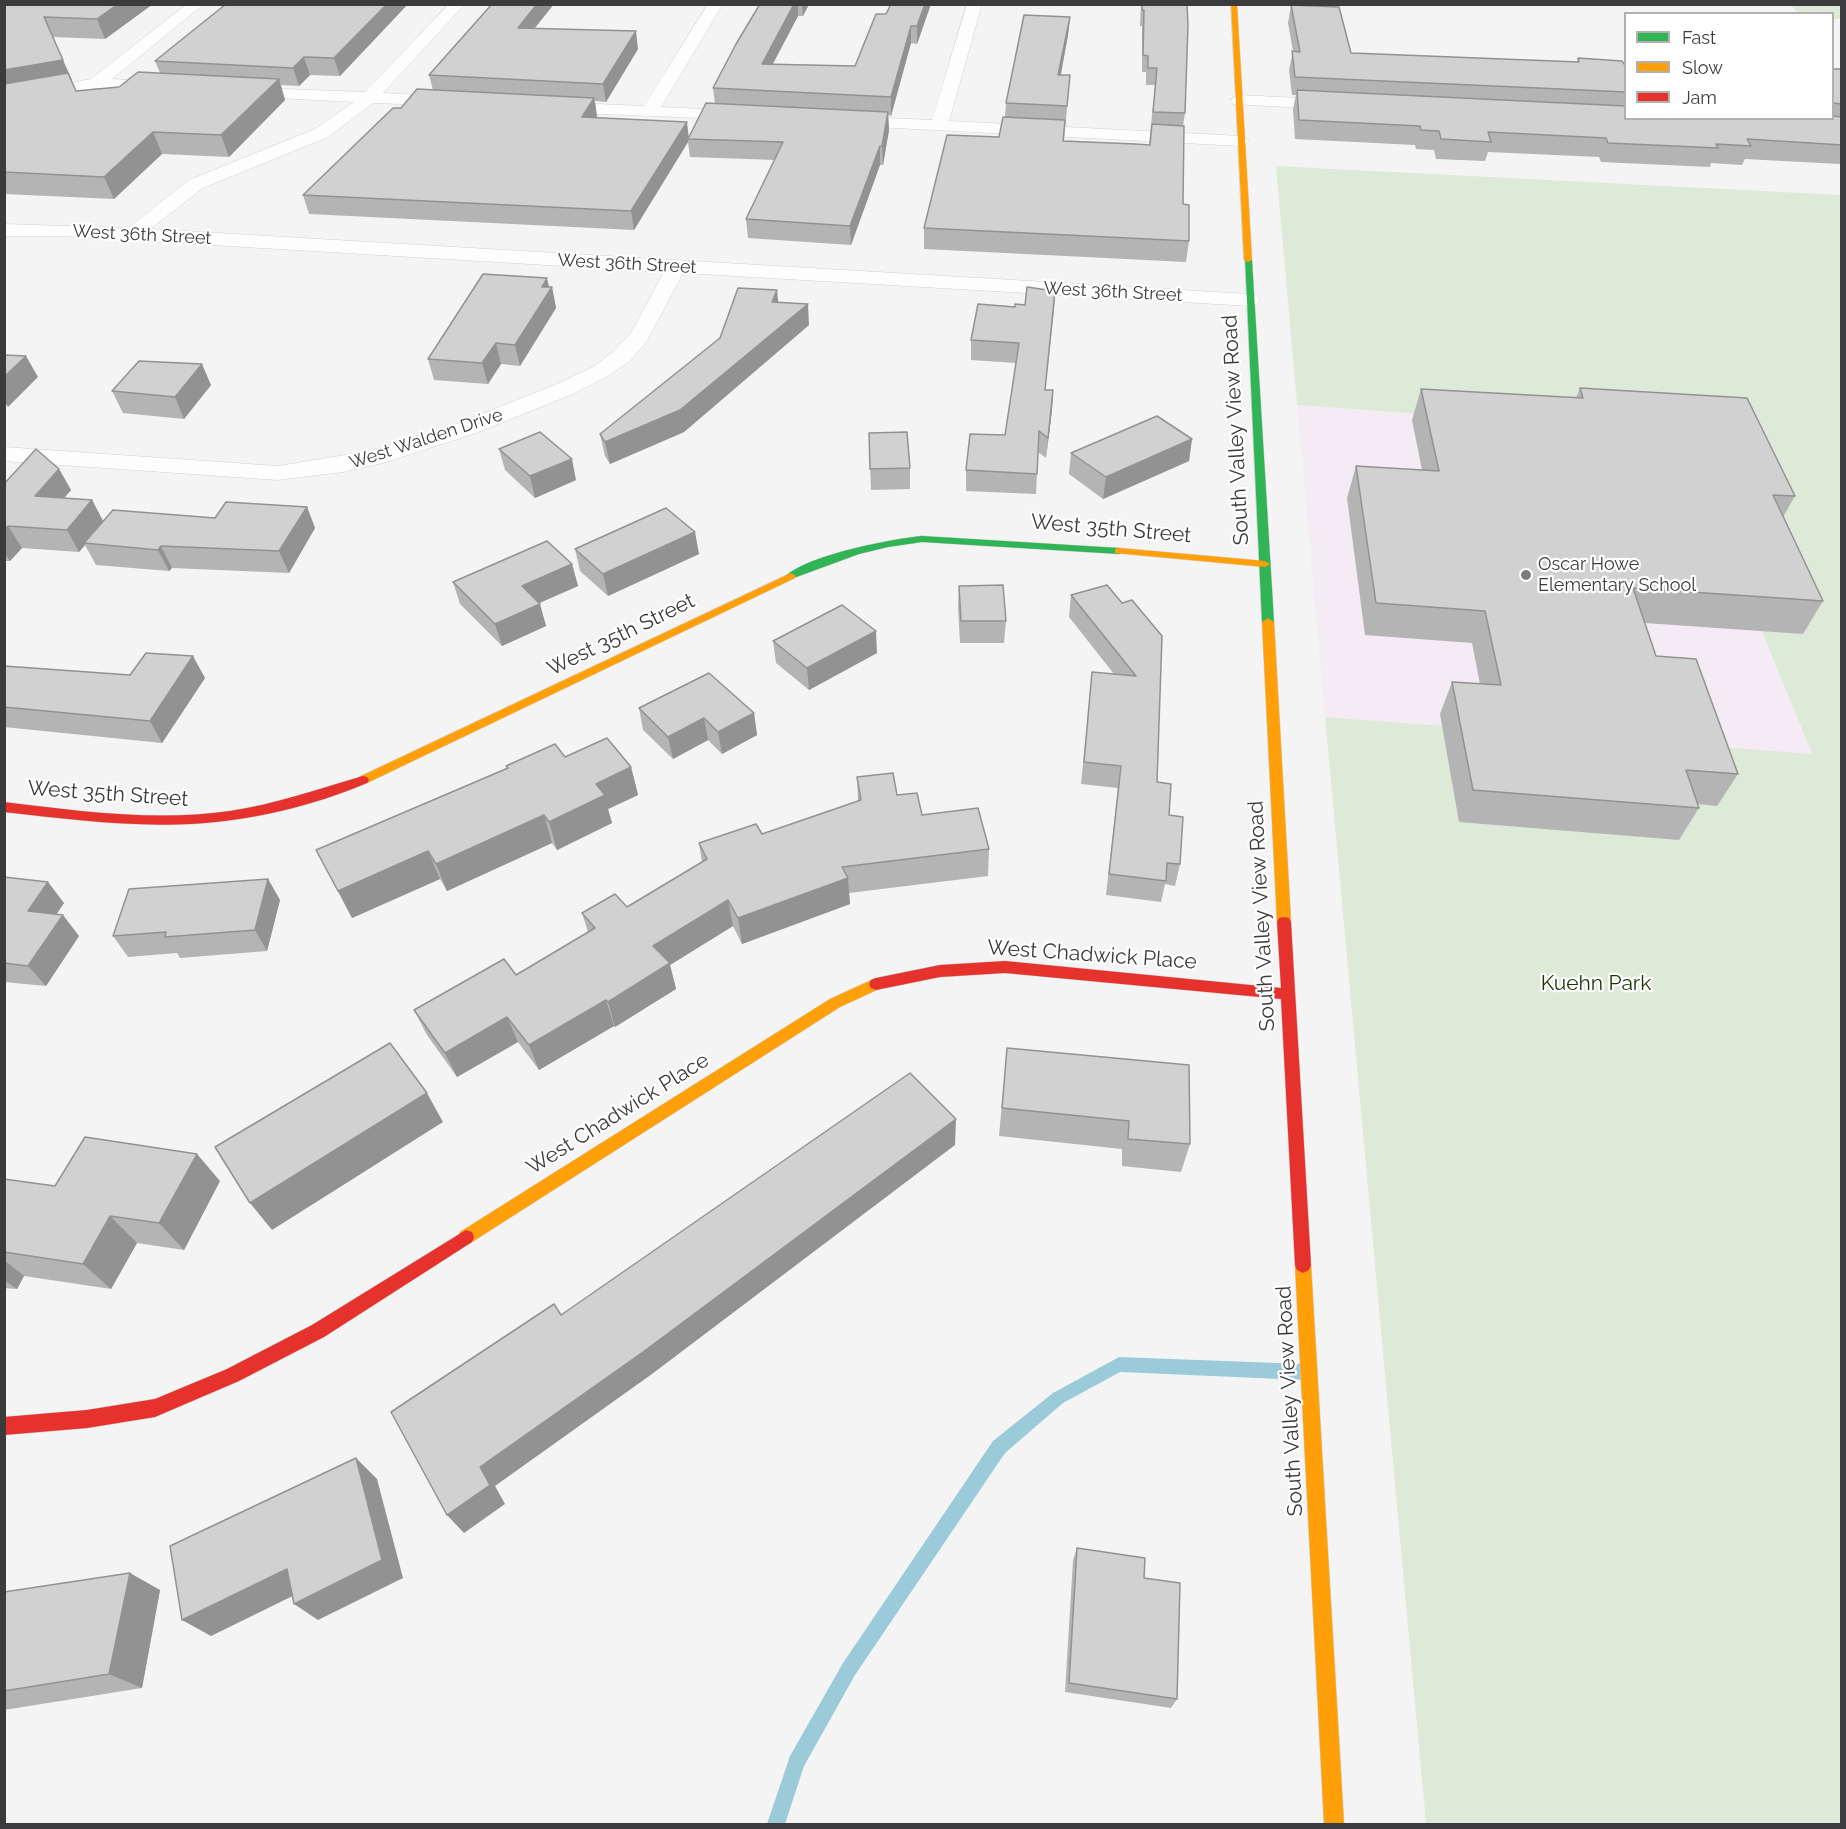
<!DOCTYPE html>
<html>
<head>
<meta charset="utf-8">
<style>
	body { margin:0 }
	#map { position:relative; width:1846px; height:1829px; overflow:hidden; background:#f4f4f5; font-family:Raleway,sans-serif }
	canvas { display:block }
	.frame { position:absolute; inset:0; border:6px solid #3b3a3c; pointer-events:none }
	.legend { position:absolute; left:1624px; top:12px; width:210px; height:108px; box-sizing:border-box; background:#fff; border:2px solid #b1b0b1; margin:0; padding:8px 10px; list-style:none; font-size:18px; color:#3b3a3c }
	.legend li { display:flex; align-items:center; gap:12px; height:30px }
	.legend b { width:30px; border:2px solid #b1b0b1 }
</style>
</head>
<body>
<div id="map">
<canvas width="1846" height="1829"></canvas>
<div class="frame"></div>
<ul class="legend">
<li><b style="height:8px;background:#30b455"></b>Fast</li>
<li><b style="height:8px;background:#ff9f0a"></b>Slow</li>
<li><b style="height:8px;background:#e5322d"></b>Jam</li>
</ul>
</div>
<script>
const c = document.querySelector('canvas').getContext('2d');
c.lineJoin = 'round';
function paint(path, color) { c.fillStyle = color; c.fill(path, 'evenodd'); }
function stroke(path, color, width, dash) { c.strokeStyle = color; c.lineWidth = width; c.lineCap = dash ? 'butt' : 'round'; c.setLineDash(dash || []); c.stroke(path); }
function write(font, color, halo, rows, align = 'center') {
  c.font = font + ' Raleway,sans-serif'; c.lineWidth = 4.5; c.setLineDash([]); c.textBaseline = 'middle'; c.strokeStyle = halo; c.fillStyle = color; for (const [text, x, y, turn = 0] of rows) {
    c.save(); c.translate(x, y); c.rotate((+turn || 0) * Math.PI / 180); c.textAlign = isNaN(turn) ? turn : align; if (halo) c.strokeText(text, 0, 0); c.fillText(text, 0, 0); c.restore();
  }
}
const education = new Path2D(`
	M 1297,405 L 1681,433 L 1812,755 L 1325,717 Z`);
const green = new Path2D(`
	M 1791,5 L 1841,5 L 1841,19 L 1833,19 L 1832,14 L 1798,13 Z
	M 1276,166 L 1841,195 L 1841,1824 L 1426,1824 L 1325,717 L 1812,754 L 1681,433 L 1297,405 Z`);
const stream = new Path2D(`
	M 1119,1357 L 1304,1364 L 1309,1367 L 1312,1372 L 1309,1377 L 1304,1380 L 1120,1372 L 1063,1403 L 1005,1453 L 855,1675 L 804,1766 L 785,1824 L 767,1824 L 790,1756 L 843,1663 L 993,1441 L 1053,1393 Z`);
const street = new Path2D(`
	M 187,4 L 204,4 L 112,79 L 166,82 L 172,83 L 174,87 L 172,91 L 96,88 L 4,105 L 4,95 L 91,79 Z
	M 449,4 L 465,4 L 383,93 L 454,97 L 463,102 L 460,106 L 373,103 L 328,137 L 203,188 L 150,229 L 1250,294 L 1257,296 L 1260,300 L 1257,304 L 1250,306 L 683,273 L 647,341 L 630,361 L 608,376 L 573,394 L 476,433 L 383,463 L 343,472 L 278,480 L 4,461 L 4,447 L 278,466 L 370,451 L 459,423 L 557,384 L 593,367 L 614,351 L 631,333 L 664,272 L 60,236 L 4,236 L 4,224 L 128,228 L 189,180 L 315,129 L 354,102 L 239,96 L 231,91 L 233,87 L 365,92 Z
	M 708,4 L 723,4 L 661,107 L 744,111 L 753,116 L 750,120 L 550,112 L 541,107 L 550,102 L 644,106 Z
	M 967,4 L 982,4 L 949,121 L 1241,136 L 1250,141 L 1241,146 L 838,125 L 835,121 L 844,116 L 932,120 Z
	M 1239,95 L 1339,100 L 1348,105 L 1339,110 L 1233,104 L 1230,100 Z`);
const fast = new Path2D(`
	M 1245,258 L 1252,260 L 1274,622 L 1268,626 L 1262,622 Z
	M 922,536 L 1119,548 L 1124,551 L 1119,554 L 922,542 L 888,547 L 859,554 L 791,579 L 786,576 C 808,555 891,539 922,536 Z`);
const slow = new Path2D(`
	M 1231,4 L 1237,4 L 1252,260 L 1248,262 L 1244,260 Z
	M 1119,548 L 1265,561 L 1270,564 L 1265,567 L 1115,553 L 1115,549 Z
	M 791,573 L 796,576 L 795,578 L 367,783 L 359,783 L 357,780 L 359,777 Z
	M 1268,618 L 1274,622 L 1291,922 L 1289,926 L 1279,926 L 1277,922 L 1262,622 Z
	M 876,978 L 881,980 L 883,984 L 881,988 L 840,1007 L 472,1242 L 466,1244 L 460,1242 L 458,1237 L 460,1232 L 830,999 Z
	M 1303,1257 L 1309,1260 L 1311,1265 L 1344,1824 L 1324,1824 L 1295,1265 L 1297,1260 Z`);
const jam = new Path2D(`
	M 363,776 L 367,777 L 369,780 L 367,783 C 313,806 250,821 191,824 C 128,827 66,819 4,812 L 4,802 C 79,811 155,822 230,811 C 276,804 318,789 363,776 Z
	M 1284,917 L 1289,918 L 1291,922 L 1311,1265 L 1309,1270 L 1303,1273 L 1297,1270 L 1295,1265 L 1281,999 L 1005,973 L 940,977 L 876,990 L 871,988 L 869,984 L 871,980 L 876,978 L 940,965 L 1005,961 L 1281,988 L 1277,922 L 1279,918 Z
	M 466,1230 L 472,1232 L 474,1237 L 472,1242 L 324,1337 L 239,1381 L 155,1417 L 87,1428 L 4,1435 L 4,1417 L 87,1410 L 155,1399 L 227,1369 L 312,1325 Z`);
const wall = new Path2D(`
	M 4,4 L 153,4 L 105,39 L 53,37 L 76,91 L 119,87 L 160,73 L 155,61 L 408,4 L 340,76 L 310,75 L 299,86 L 281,85 L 285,100 L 229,157 L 162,154 L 114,199 L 4,194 Z
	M 492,4 L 554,4 L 535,28 L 638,49 L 606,102 L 595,101 L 597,116 L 596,118 L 689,136 L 715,104 L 713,88 L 760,4 L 809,4 L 803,16 L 798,16 L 773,64 L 855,66 L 886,14 L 891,4 L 931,4 L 917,44 L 911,43 L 891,116 L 888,115 L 889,130 L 883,165 L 880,165 L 851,245 L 748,238 L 746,219 L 775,160 L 690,157 L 688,142 L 634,230 L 309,214 L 303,195 L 401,108 L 433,90 L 429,75 Z
	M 1141,4 L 1187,4 L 1185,113 L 1183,126 L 1183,204 L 1189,241 L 1186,262 L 924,249 L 924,228 L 999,137 L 1005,117 L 1006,103 L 1070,17 L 1068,35 L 1061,75 L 1070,75 L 1064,141 L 1149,145 L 1155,85 L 1146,85 L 1146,72 L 1142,72 L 1142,26 L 1140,26 Z
	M 1291,5 L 1351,53 L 1577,62 L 1578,58 L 1626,64 L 1626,118 L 1833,118 L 1833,69 L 1842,69 L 1842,167 L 1840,164 L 1745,159 L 1742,165 L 1711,163 L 1710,167 L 1601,162 L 1599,157 L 1488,152 L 1485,161 L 1436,159 L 1434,150 L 1416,149 L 1415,145 L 1295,139 L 1293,109 L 1296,95 L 1292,95 L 1289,70 L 1293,51 L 1288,23 Z
	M 549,287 L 552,287 L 556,308 L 520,366 L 501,364 L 488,384 L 434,380 L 428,359 Z
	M 1055,291 L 1045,390 L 1053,390 L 1052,410 L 1046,458 L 1038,452 L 1036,494 L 966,491 L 966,470 L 1005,435 L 1016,363 L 971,360 L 971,340 L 1015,307 L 1025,305 Z
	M 778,302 L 809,325 L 684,432 L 610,464 L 605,456 L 600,434 Z
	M 211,385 L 184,419 L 123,413 L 112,391 Z
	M 1580,388 L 1795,496 L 1783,517 L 1823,601 L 1803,634 L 1645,623 L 1656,656 L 1738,774 L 1717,806 L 1698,804 L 1699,808 L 1679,840 L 1459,822 L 1440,714 L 1452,682 L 1480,684 L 1472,643 L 1365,635 L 1347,498 L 1356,466 L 1422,470 L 1412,420 L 1421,389 L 1576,398 Z
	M 869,433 L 910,468 L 910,489 L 871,490 Z
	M 1192,439 L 1189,461 L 1103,499 L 1069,474 L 1071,453 Z
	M 499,449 L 576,480 L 535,498 L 505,470 Z
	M 59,469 L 71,490 L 64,498 L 92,500 L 103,521 L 215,518 L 307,507 L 315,528 L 289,573 L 172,568 L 169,571 L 96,565 L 85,545 L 79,552 L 22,548 L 10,561 L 4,561 L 4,484 Z
	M 575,549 L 699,554 L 608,596 L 580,571 Z
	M 572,564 L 578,586 L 539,603 L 546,626 L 502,646 L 460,604 L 453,582 Z
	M 959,586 L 1006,621 L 1004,643 L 960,643 L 958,607 Z
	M 1071,595 L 1122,603 L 1157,782 L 1169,815 L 1180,864 L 1175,886 L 1165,884 L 1161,902 L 1106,895 L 1118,788 L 1081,784 L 1092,672 L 1114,674 L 1069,617 Z
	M 773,641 L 877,653 L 809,690 L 776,663 Z
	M 4,666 L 130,675 L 205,678 L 162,743 L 4,727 Z
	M 639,708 L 754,713 L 757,735 L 722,754 L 708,740 L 673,759 L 643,730 Z
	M 565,757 L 631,767 L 638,795 L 608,809 L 612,823 L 557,850 L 552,843 L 447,891 L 440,879 L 352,918 L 316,850 L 507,769 L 506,766 Z
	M 857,777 L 897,795 L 922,815 L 989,849 L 988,876 L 849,893 L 850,904 L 742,944 L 733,926 L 670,965 L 676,989 L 615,1027 L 614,1026 L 539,1070 L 518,1042 L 457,1077 L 427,1035 L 414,1010 L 516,975 L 588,932 L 582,913 L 627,907 L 702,862 L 699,843 L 762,834 L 858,801 Z
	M 4,877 L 64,903 L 57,914 L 79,936 L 46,986 L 4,982 Z
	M 268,879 L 280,900 L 267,951 L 180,958 L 177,953 L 128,957 L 113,936 Z
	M 1007,1048 L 1190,1144 L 1181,1172 L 1122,1166 L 1122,1149 L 999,1136 Z
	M 4,1179 L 55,1186 L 220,1181 L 184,1250 L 137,1243 L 111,1289 L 24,1276 L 17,1289 L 4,1288 Z
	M 1077,1548 L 1144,1578 L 1177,1699 L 1171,1708 L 1065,1692 L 1073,1560 Z
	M 160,1590 L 142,1688 L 4,1710 L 4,1592 Z`);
const shadedWall = new Path2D(`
	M 118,4 L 153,4 L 105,39 L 97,19 Z
	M 387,4 L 408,4 L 340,76 L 334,58 Z
	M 537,4 L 554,4 L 521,45 L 518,28 Z
	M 794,4 L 798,4 L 798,16 L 763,82 L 762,64 Z
	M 802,4 L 809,4 L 803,16 Z
	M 925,4 L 931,4 L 917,44 L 917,26 Z
	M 1070,17 L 1068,35 L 1057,93 L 1058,75 Z
	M 911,26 L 911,43 L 891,116 L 891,97 Z
	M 636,31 L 638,49 L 606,102 L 603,84 Z
	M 304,57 L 310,75 L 299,86 L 293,68 Z
	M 63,60 L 72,80 L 4,93 L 4,70 Z
	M 279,79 L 285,100 L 229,157 L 221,135 Z
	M 594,98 L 597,116 L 585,135 L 582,117 Z
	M 888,112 L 889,130 L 883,165 L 882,146 Z
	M 687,122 L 689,139 L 688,139 L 688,142 L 634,230 L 631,211 Z
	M 153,132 L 162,154 L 114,199 L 104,177 Z
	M 880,146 L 880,165 L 851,245 L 850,226 Z
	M 547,278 L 550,291 L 552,287 L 556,308 L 520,366 L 515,345 L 542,287 Z
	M 777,290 L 779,310 L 772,302 Z
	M 1055,291 L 1054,310 L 1043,410 L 1045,390 Z
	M 808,304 L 809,325 L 684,432 L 610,464 L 605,442 Z
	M 496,343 L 501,364 L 488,384 L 482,363 Z
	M 26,356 L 38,377 L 8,407 L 4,401 L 4,377 Z
	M 202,364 L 211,385 L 184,419 L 175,397 Z
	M 1053,390 L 1052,410 L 1046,458 L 1048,438 Z
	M 1192,439 L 1189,461 L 1103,499 L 1106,477 Z
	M 572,459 L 576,480 L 535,498 L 530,476 Z
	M 59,469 L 71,490 L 47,518 L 35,496 Z
	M 92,500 L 103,521 L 84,543 L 85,545 L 79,552 L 67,530 Z
	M 307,507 L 315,528 L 289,573 L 279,551 Z
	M 8,526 L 22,548 L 10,561 L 4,552 L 4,530 Z
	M 695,532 L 699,554 L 608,596 L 603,574 Z
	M 161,546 L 172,568 L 169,571 L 158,550 Z
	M 572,564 L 578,586 L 528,608 L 522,586 Z
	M 540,604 L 546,626 L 502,646 L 495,624 Z
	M 876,631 L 877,653 L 809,690 L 807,668 Z
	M 193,656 L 205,678 L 162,743 L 150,721 Z
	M 754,713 L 757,735 L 722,754 L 718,732 Z
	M 704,718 L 708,740 L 673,759 L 668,737 Z
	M 631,767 L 638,795 L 608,809 L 612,823 L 557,850 L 549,822 L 596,784 Z
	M 544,815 L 552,843 L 447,891 L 436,864 Z
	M 428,851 L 440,879 L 352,918 L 338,891 Z
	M 848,878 L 850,904 L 742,944 L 738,918 Z
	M 268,879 L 280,900 L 267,951 L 255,930 Z
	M 48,882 L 64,903 L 44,931 L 28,911 Z
	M 728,900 L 733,926 L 670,965 L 676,989 L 615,1027 L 608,1002 L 653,946 Z
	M 63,915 L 79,936 L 46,986 L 28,966 Z
	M 606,1000 L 614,1026 L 539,1070 L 529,1045 Z
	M 507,1017 L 518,1042 L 457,1077 L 445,1053 Z
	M 427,1093 L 443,1122 L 272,1230 L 250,1203 Z
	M 956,1119 L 955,1145 L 652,1374 L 495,1486 L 505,1504 L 464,1533 L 447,1515 L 480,1467 Z
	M 197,1154 L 220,1181 L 184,1250 L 159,1223 Z
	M 110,1216 L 137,1243 L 111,1289 L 83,1264 Z
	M 4,1260 L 24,1276 L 17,1289 L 4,1280 Z
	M 356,1458 L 377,1479 L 403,1578 L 318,1620 L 294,1604 Z
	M 287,1569 L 311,1587 L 211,1636 L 182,1620 Z
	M 130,1573 L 160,1590 L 142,1688 L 109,1674 Z`);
const building = new Path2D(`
	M 4,4 L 118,4 L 97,19 L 44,17 L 63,60 L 4,70 Z
	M 226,4 L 387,4 L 334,58 L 304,57 L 293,68 L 155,61 Z
	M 492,4 L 537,4 L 518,28 L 636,31 L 603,84 L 429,75 Z
	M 760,4 L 794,4 L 762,64 L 855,66 L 876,14 L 886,14 L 891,4 L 925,4 L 917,26 L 911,26 L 891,97 L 713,88 L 736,44 Z
	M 1142,4 L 1187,4 L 1188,25 L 1185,113 L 1153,112 L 1157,68 L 1148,68 L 1148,56 L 1143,55 L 1144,10 L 1142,10 Z
	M 1291,5 L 1339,7 L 1351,53 L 1579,62 L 1578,58 L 1622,61 L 1624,64 L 1626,64 L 1626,92 L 1295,77 L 1292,51 L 1300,52 Z
	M 1024,15 L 1070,17 L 1058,75 L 1070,75 L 1067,106 L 1006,103 Z
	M 1833,69 L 1842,69 L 1842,104 L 1833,103 Z
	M 138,72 L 279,79 L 221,135 L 153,132 L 104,177 L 4,172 L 4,84 L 68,73 L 76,91 L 119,87 Z
	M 417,89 L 594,98 L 582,117 L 687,122 L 631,211 L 303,195 L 393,108 L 401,108 Z
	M 1297,90 L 1626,106 L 1626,118 L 1833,118 L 1833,116 L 1842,117 L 1842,145 L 1747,139 L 1751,146 L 1716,144 L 1718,148 L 1608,143 L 1606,138 L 1488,132 L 1491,142 L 1441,139 L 1439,131 L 1421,130 L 1420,126 L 1299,120 Z
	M 706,103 L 888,112 L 882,146 L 880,146 L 850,226 L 746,219 L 783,142 L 688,139 Z
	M 1003,117 L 1065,120 L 1063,141 L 1135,144 L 1150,145 L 1152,124 L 1184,126 L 1183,204 L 1189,205 L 1189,241 L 924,228 L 947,135 L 999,137 Z
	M 483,274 L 547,278 L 542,287 L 552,287 L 515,345 L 496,343 L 482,363 L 428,359 Z
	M 1027,287 L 1055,291 L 1045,390 L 1053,390 L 1048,438 L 1039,431 L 1037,474 L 966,470 L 970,434 L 1005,435 L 1019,343 L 971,340 L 978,304 L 1015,307 L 1015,304 L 1025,305 Z
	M 738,288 L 777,290 L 772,302 L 808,304 L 680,410 L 605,442 L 600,434 L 720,338 Z
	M 4,355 L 26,356 L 4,377 Z
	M 139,361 L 202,364 L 175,397 L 112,391 Z
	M 1580,388 L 1747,398 L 1795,496 L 1773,495 L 1823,601 L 1633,588 L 1656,656 L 1696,659 L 1738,774 L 1686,770 L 1699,808 L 1473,790 L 1452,682 L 1501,685 L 1485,611 L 1376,603 L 1356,466 L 1439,471 L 1421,389 L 1583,398 Z
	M 1157,416 L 1192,439 L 1106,477 L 1071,453 Z
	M 540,432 L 572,459 L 530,476 L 499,449 Z
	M 907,432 L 910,468 L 870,469 L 869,433 Z
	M 36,449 L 59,469 L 35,496 L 92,500 L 67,530 L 8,526 L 4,530 L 4,484 Z
	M 226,502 L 307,507 L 279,551 L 161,546 L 158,550 L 84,543 L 113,510 L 215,518 Z
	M 666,508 L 695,532 L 603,574 L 575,549 Z
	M 547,541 L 572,564 L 522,586 L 540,604 L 495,624 L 453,582 Z
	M 1003,585 L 1006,621 L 961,621 L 959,586 Z
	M 1107,585 L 1122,603 L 1132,600 L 1162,636 L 1157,782 L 1171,784 L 1169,815 L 1183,817 L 1180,864 L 1167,863 L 1166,881 L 1109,874 L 1121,766 L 1084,762 L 1092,672 L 1136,676 L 1071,595 Z
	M 842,605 L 876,631 L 807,668 L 773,641 Z
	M 146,653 L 193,656 L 150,721 L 4,707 L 4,666 L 130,675 Z
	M 709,673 L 754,713 L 718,732 L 704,718 L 668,737 L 639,708 Z
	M 607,738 L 631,767 L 596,784 L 605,795 L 549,822 L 544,815 L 436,864 L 428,851 L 338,891 L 316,850 L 508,768 L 506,766 L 555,744 L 565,757 Z
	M 893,773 L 897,795 L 917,793 L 922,815 L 978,808 L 989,849 L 842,867 L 848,878 L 738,918 L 728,900 L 653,946 L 670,963 L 608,1002 L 606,1000 L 529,1045 L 507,1017 L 445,1053 L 414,1010 L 504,959 L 516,975 L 595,928 L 582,913 L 615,894 L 627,907 L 707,859 L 699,843 L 756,824 L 762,834 L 861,800 L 857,777 Z
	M 4,877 L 48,882 L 28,911 L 63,915 L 28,966 L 4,963 Z
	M 268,879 L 255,930 L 165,937 L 166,932 L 113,936 L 129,889 Z
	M 390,1043 L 427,1093 L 250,1203 L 215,1147 Z
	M 1007,1048 L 1189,1065 L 1190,1144 L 1128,1139 L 1129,1121 L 1002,1108 Z
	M 910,1073 L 956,1119 L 643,1352 L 480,1467 L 490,1485 L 447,1515 L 391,1412 L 554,1304 L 561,1315 Z
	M 85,1137 L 197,1154 L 159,1223 L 110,1216 L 83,1264 L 4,1252 L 4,1179 L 55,1186 Z
	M 356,1458 L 382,1560 L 294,1604 L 287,1569 L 182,1620 L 170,1546 Z
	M 1077,1548 L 1145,1558 L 1144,1578 L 1180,1583 L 1177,1699 L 1069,1683 Z
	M 130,1573 L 109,1674 L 4,1691 L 4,1592 Z`);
const markers = [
	[1526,575,6,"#7c7b7d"]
];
const farStreetnames = [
	["West 36th Street",142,235,3],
	["West 36th Street",627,264,3],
	["West 36th Street",1113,292,3],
	["West Walden Drive",426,439,-18]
];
const farPoinames = [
	["Oscar Howe",1538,565],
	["Elementary School",1538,586]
];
const streetNames = [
	["South Valley View Road",1236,430,-93],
	["West 35th Street",1111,529,5],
	["West 35th Street",621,635,-26],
	["West 35th Street",108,794,4],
	["South Valley View Road",1262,916,-93],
	["West Chadwick Place",1092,955,4],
	["West Chadwick Place",618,1114,-32],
	["South Valley View Road",1290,1401,-93]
];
const parkNames = [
	["Kuehn Park",1596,984]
];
paint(education, '#f5ebf5');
paint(green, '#deead8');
paint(stream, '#9bcbd9');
stroke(street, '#d0d0d1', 1);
stroke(fast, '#d0d0d1', 1);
stroke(slow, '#d0d0d1', 1);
stroke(jam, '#d0d0d1', 1);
paint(street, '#fdfdfe');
paint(fast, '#30b455');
paint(slow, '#ff9f0a');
paint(jam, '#e5322d');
paint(wall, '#b4b4b4');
paint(shadedWall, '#929292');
paint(building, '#d1d1d1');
stroke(building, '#929292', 1.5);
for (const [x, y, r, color] of markers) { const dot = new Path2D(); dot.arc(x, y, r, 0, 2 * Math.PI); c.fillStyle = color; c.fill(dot); stroke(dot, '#fff', 2); }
write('18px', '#3b3a3c', '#fff', farStreetnames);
write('18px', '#3b3a3c', '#fff', farPoinames, 'left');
write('21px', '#3b3a3c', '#fff', streetNames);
write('21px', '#1a3703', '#fff', parkNames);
</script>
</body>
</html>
